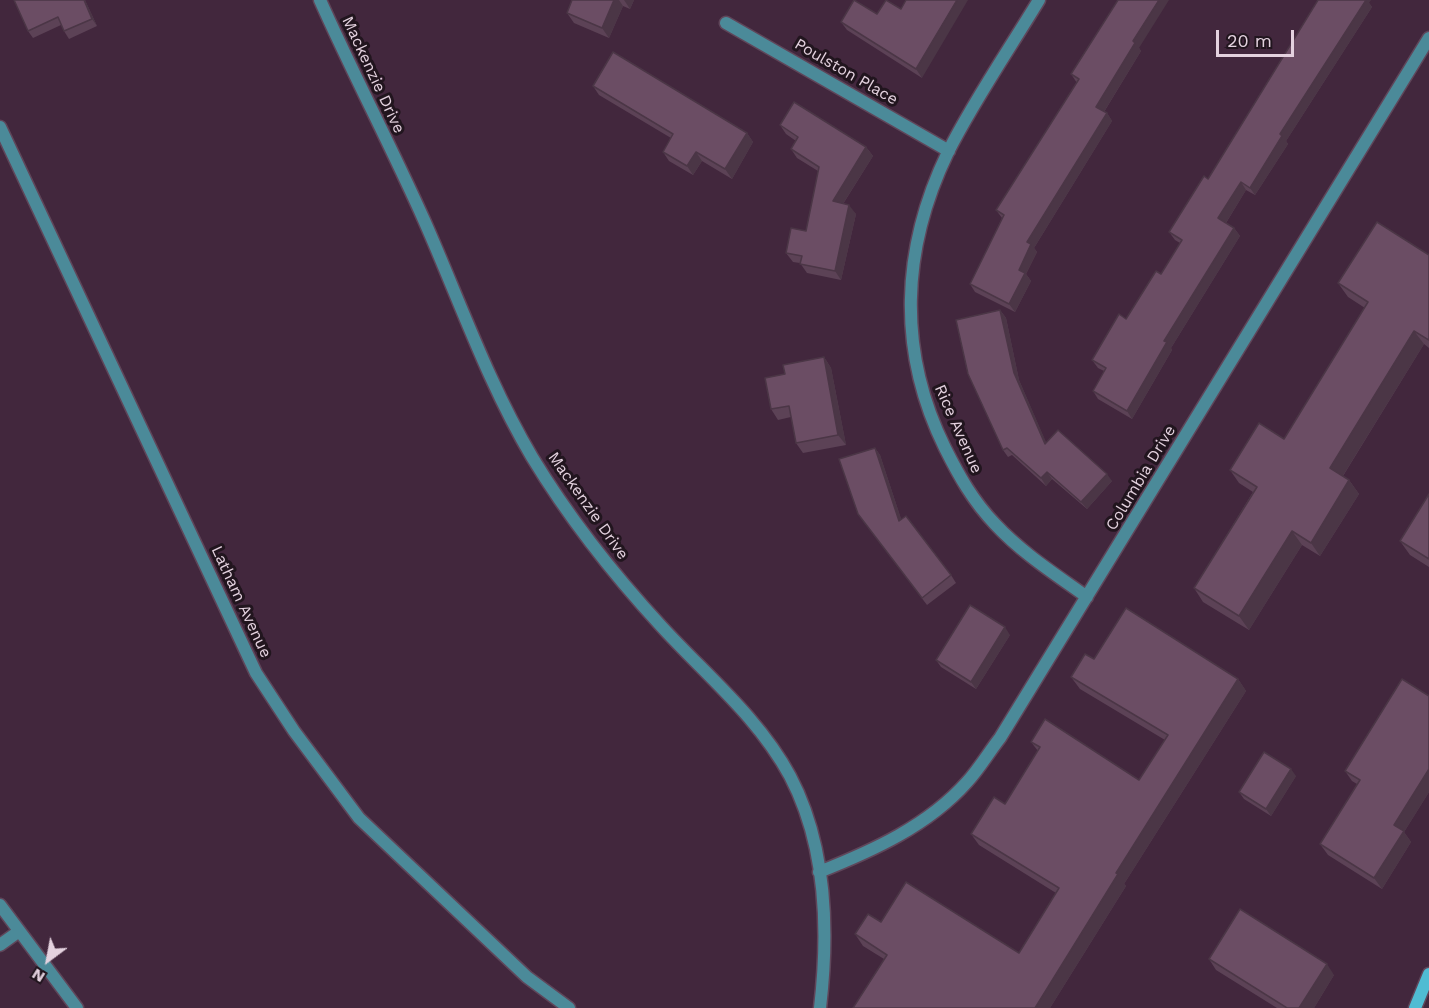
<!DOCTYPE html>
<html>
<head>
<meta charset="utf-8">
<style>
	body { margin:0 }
	#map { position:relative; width:1429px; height:1008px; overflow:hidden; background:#42273d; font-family:"Work Sans",sans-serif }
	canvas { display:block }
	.north { position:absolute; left:18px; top:930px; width:60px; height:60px; -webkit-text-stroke:4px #21151e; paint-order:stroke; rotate:212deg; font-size:16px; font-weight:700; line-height:24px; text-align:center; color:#e4d2df }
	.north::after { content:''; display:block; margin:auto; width:21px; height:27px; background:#e4d2df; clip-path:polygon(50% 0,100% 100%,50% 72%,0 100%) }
	.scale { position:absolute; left:1216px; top:30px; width:78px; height:27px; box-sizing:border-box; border:3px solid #e4d2df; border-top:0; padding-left:8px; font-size:18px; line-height:21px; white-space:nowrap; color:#e4d2df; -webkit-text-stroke:4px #21151e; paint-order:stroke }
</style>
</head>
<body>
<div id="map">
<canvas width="1429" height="1008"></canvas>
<div class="north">N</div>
<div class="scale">20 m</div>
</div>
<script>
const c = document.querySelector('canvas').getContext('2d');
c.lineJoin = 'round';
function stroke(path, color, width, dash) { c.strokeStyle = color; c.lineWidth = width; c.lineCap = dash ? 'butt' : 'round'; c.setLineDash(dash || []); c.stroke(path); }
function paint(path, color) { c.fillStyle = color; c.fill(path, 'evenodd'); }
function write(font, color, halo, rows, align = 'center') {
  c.font = font + ' "Work Sans",sans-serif'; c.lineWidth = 6; c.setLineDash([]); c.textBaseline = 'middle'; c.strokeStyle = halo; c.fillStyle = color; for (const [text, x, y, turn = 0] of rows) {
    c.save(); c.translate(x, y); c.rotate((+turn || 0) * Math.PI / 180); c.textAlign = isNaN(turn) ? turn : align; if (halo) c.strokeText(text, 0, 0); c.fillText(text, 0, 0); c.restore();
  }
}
const street = new Path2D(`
	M 320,0 C 353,74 391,146 424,220 C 459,299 488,383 532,457 C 569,518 614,575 662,627 C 707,676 758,717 790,776 C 827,846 829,931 820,1008
	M 1039,0 C 1010,48 973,102 948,152 C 901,249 897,351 945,448 C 959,476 973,501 995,524 C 1022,553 1055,574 1087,597
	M 726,23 L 949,151
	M 0,127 L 256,673 L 294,731 L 359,818 L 527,977 L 569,1008
	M 819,872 C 872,851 928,826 967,782 C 979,769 989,752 1000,738 L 1429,38
	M 0,905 L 77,1008
	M 0,945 L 18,932`);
const secondary = new Path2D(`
	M 1415,1008 L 1429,974`);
const wall = new Path2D(`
	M 14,0 L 85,0 L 97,26 L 69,39 L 64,31 L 61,25 L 33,38 L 28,31 Z
	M 572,0 L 634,0 L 630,9 L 623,6 L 609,38 L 574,23 L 567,13 Z
	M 1369,3 L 1372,7 L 1286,141 L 1288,144 L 1255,195 L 1246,190 L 1226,223 L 1234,228 L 1240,236 L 1171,348 L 1172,350 L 1132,419 L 1098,399 L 1093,391 L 1104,371 L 1098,368 L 1092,360 L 1126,319 L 1161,274 L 1180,243 L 1175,240 L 1169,232 L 1208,179 Z
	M 901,9 L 922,78 L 847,30 L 841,22 Z
	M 1139,48 L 1141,51 L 1104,112 L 1107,113 L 1112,121 L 1034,248 L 1037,252 L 1026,274 L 1031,281 L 1015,312 L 975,292 L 970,284 L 1002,218 L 996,210 L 1077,83 L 1071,74 Z
	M 593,86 L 747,133 L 753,142 L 732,179 L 702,161 L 693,175 L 669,161 L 663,152 L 671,138 L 599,95 Z
	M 780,125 L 866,147 L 873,156 L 843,204 L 856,214 L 841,280 L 807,273 L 800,263 L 793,262 L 786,253 L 806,231 L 818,171 L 797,158 L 791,149 L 796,141 L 786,134 Z
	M 1429,255 L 1429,348 L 1424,344 L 1343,476 L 1349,480 L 1359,494 L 1320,556 L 1302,545 L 1249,630 L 1203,602 L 1194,588 L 1253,492 L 1239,483 L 1230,470 L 1284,439 L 1365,308 L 1348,297 L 1338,283 Z
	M 1000,310 L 1006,318 L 1019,380 L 1046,443 L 1112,481 L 1087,509 L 1052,479 L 1046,486 L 1012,455 L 1008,457 L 1003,450 Z
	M 824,357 L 831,368 L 846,445 L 803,453 L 796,443 L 791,417 L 778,420 L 771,409 L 785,374 Z
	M 875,448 L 880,455 L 901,519 L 951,575 L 956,583 L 927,605 L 863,521 Z
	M 1429,494 L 1429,567 L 1410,555 L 1400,541 Z
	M 1010,635 L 976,689 L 941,667 L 936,660 Z
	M 1094,659 L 1238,679 L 1246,691 L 1124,884 L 1126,886 L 1050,1008 L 884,959 L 863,946 L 855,934 L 881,922 L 1019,953 L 1056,893 L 979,845 L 971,834 L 1005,804 L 1038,751 L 1031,742 L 1139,780 L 1165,740 L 1080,689 L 1071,677 Z
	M 1429,696 L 1429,792 L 1404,832 L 1411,842 L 1382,889 L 1328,855 L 1320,844 L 1357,784 L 1352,781 L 1345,771 Z
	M 1296,776 L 1271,816 L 1244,799 L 1239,792 Z
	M 1209,959 L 1334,975 L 1314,1008 L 1277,1008 L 1216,970 Z`);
const shadedWall = new Path2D(`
	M 84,0 L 85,0 L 97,26 L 92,19 Z
	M 614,0 L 619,0 L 623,6 L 609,38 L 602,28 Z
	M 624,0 L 634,0 L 630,9 Z
	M 957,0 L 968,0 L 922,78 L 916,69 Z
	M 1159,0 L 1169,0 L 1139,48 L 1141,51 L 1102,115 L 1096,107 L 1133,41 Z
	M 1365,0 L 1371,0 L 1369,3 L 1372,7 L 1286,141 L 1288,144 L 1255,195 L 1250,188 L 1280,134 Z
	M 1107,113 L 1112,121 L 1034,248 L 1037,252 L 1026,274 L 1031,281 L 1015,312 L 1009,304 L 1027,242 Z
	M 747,133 L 753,142 L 732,179 L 725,169 Z
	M 866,147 L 873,156 L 839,210 L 833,201 Z
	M 696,152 L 702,161 L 693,175 L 687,166 Z
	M 1241,182 L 1246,190 L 1224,226 L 1218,218 Z
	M 849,205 L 856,214 L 841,280 L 835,271 Z
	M 1234,228 L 1240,236 L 1171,348 L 1172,350 L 1132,419 L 1127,411 L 1164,341 Z
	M 1000,310 L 1006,318 L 1019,380 L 1050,451 L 1045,444 L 1014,373 Z
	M 1414,331 L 1424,344 L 1339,482 L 1330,468 Z
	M 824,357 L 831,368 L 846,445 L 838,435 Z
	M 875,448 L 880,455 L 904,528 L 899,521 Z
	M 1047,472 L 1052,479 L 1046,486 L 1041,478 Z
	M 1107,474 L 1112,481 L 1087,509 L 1081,502 Z
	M 1349,480 L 1359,494 L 1320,556 L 1311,543 Z
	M 1292,531 L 1302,545 L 1249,630 L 1239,616 Z
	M 1005,627 L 1010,635 L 976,689 L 971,682 Z
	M 1238,679 L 1246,691 L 1124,884 L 1126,886 L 1050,1008 L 1035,1008 L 1116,873 Z
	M 1291,769 L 1296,776 L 1271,816 L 1266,809 Z
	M 1429,769 L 1429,792 L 1404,832 L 1411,842 L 1382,889 L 1374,878 L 1394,825 Z
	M 1327,964 L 1334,975 L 1314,1008 L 1299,1008 Z`);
const building = new Path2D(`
	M 14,0 L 84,0 L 92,19 L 64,31 L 58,17 L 28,31 Z
	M 572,0 L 614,0 L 602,28 L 567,13 Z
	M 854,0 L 877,14 L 886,0 L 901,9 L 906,0 L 957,0 L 916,69 L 841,22 Z
	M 1118,0 L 1159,0 L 1133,41 L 1135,43 L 1096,107 L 1107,113 L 1027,242 L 1031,244 L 1019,270 L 1025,273 L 1009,304 L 970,284 L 1004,215 L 996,210 L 1079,79 L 1071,74 Z
	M 1318,0 L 1366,0 L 1280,134 L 1282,136 L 1250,188 L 1241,182 L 1218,218 L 1234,228 L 1164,341 L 1167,342 L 1127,411 L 1093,391 L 1106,368 L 1092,360 L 1119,314 L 1126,319 L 1156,271 L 1161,274 L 1182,240 L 1169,232 L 1204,176 L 1208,179 Z
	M 613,52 L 747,133 L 725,169 L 696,152 L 687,166 L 663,152 L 673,134 L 593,86 Z
	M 794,102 L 866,147 L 833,201 L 849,205 L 835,271 L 800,264 L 802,256 L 786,253 L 791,228 L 806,231 L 819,167 L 791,149 L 798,137 L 780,125 Z
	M 1377,222 L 1429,255 L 1429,340 L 1414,331 L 1330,468 L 1349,480 L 1311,543 L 1292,531 L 1239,616 L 1194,588 L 1257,487 L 1230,470 L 1259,423 L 1284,439 L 1368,302 L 1338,283 Z
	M 1000,310 L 1014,373 L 1045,444 L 1058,430 L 1107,474 L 1081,502 L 1047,472 L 1041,478 L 1007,448 L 1003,450 L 968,374 L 956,320 Z
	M 824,357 L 838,435 L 796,443 L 789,406 L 771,409 L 765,378 L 785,374 L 783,365 Z
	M 875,448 L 899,521 L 906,516 L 951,575 L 922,598 L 858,514 L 839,459 Z
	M 1429,494 L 1429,559 L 1400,541 Z
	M 970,605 L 1005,627 L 971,682 L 936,660 Z
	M 1126,608 L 1238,679 L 1116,873 L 1118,874 L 1035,1008 L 853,1008 L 887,955 L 855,934 L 868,914 L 881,922 L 906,882 L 1019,953 L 1059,888 L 971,834 L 994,797 L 1005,804 L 1040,747 L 1031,742 L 1045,719 L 1139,780 L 1168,735 L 1071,677 L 1085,654 L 1094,659 Z
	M 1402,679 L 1429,696 L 1429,769 L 1394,825 L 1404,831 L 1374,878 L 1320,844 L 1360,780 L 1345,771 Z
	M 1264,752 L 1291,769 L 1266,809 L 1239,792 Z
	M 1240,909 L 1327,964 L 1299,1008 L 1287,1008 L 1209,959 Z`);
const streetNames = [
	["Poulston Place",846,72,30],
	["Mackenzie Drive",373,75,65],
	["Rice Avenue",958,429,66],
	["Columbia Drive",1141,478,-59],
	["Mackenzie Drive",588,506,55],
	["Latham Avenue",241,602,65]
];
stroke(street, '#5f465a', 15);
stroke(secondary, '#5f465a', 15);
stroke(street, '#4b8a99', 12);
stroke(secondary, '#4fbcd3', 12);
paint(wall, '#5c4256');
paint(shadedWall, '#4b3646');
paint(building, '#6b4d64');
stroke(building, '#4b3646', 1.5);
write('16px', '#e4d2df', '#21151e', streetNames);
</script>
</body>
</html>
